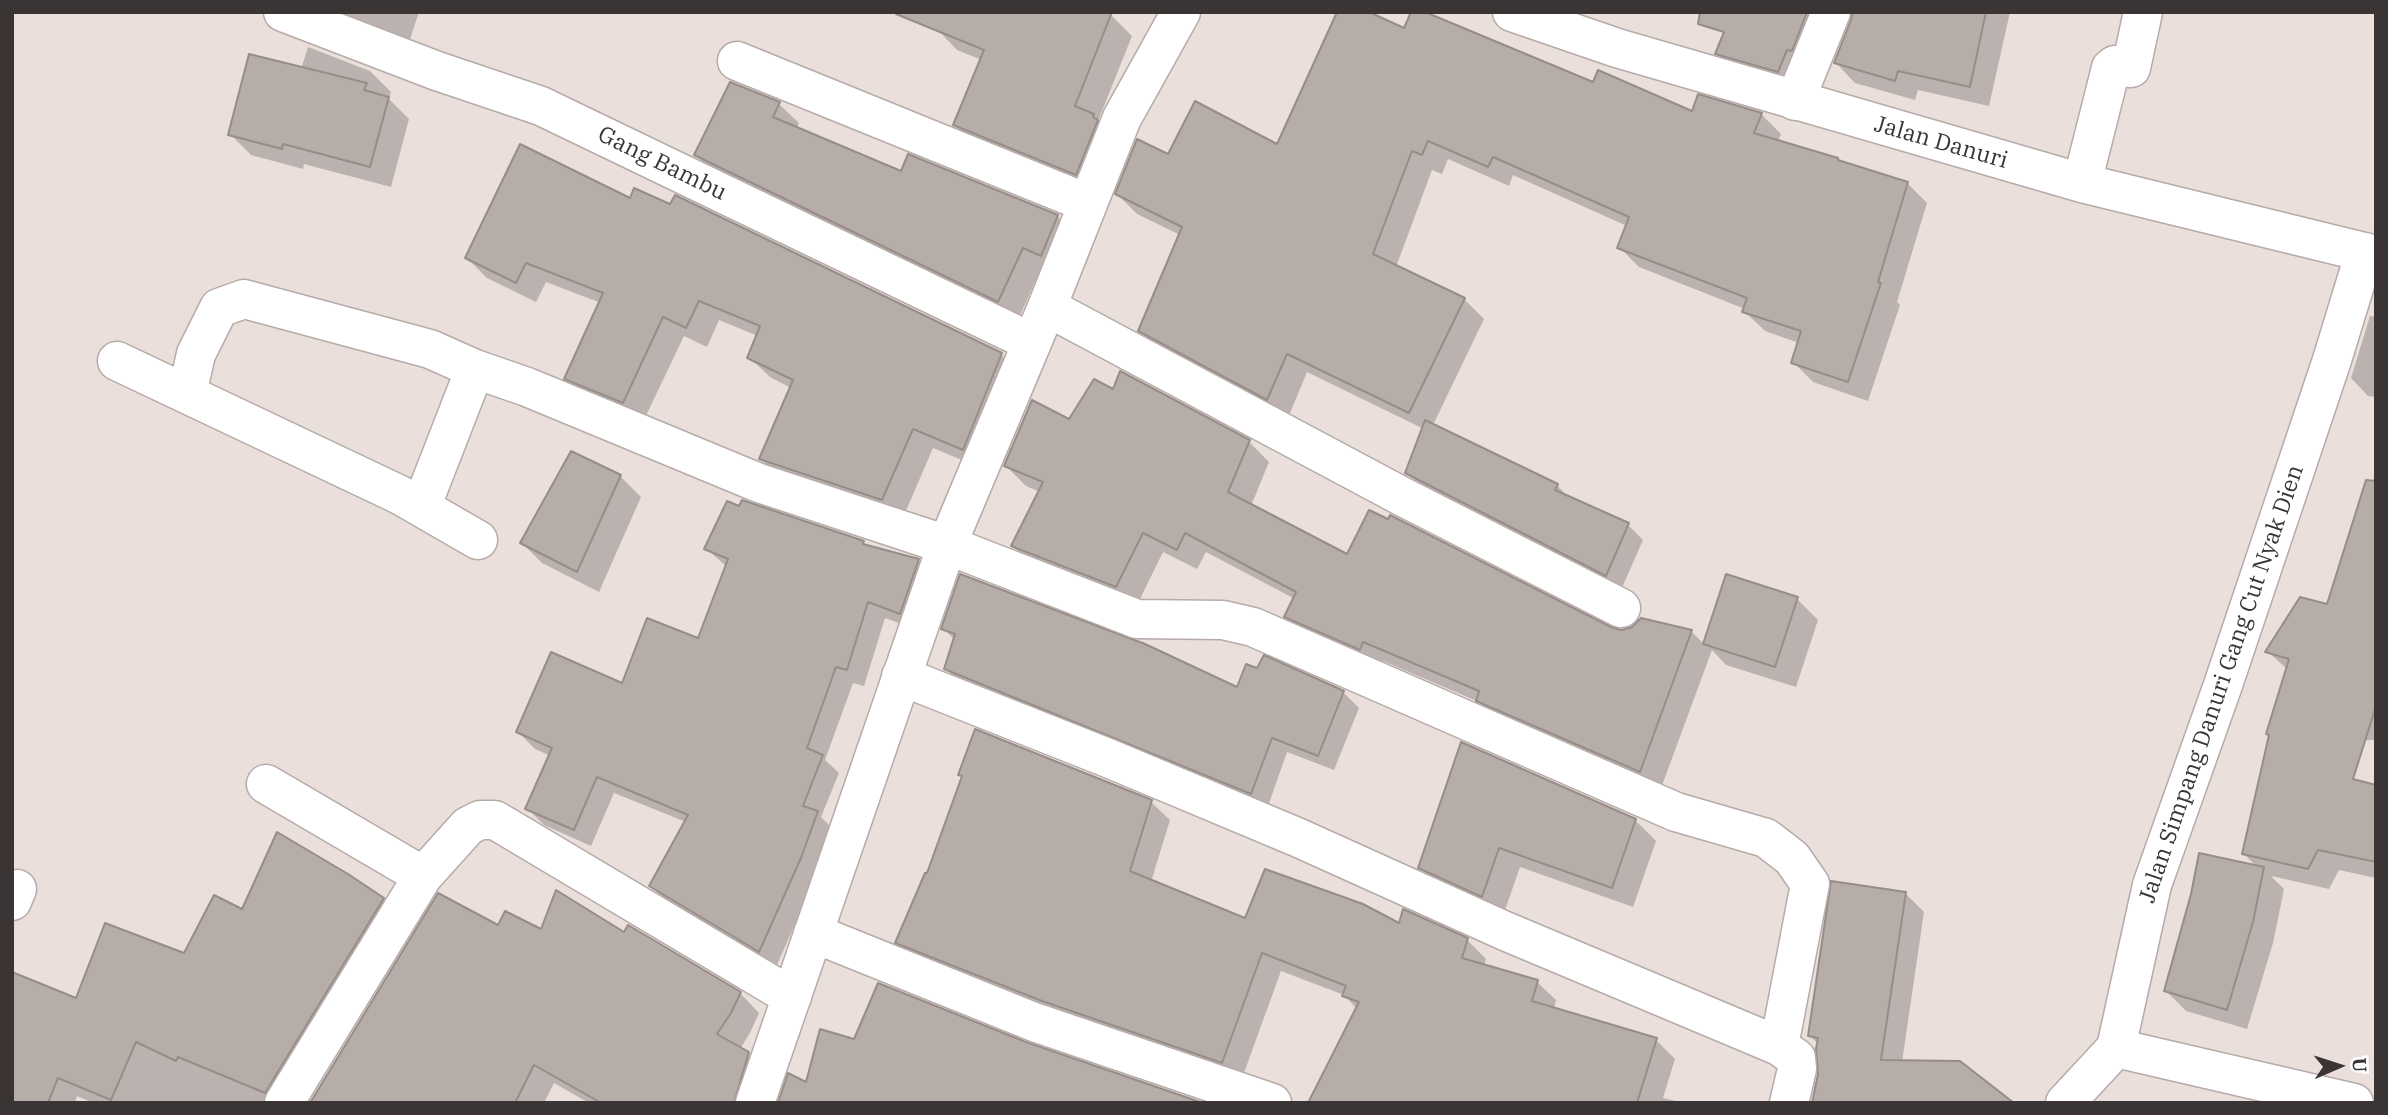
<!DOCTYPE html>
<html>
<head>
<meta charset="utf-8">
<style>
	body { margin:0 }
	#map { position:relative; width:2388px; height:1115px; overflow:hidden; background:#eadfdb; font-family:"IBM Plex Serif",serif }
	canvas { display:block }
	.frame { position:absolute; inset:0; border:14px solid #3a3534; pointer-events:none }
	.north { position:absolute; left:2304px; top:1031px; width:70px; height:70px; -webkit-text-stroke:5px #fff; paint-order:stroke; rotate:87deg; font-size:19px; font-weight:700; line-height:28px; text-align:center; color:#3a3534 }
	.north::after { content:''; display:block; margin:auto; width:24px; height:32px; background:#3a3534; clip-path:polygon(50% 0,100% 100%,50% 72%,0 100%) }
</style>
</head>
<body>
<div id="map">
<canvas width="2388" height="1115"></canvas>
<div class="frame"></div>
<div class="north">U</div>
</div>
<script>
const c = document.querySelector('canvas').getContext('2d');
c.lineJoin = 'round';
function paint(path, color) { c.fillStyle = color; c.fill(path, 'evenodd'); }
function stroke(path, color, width, dash) { c.strokeStyle = color; c.lineWidth = width; c.lineCap = dash ? 'butt' : 'round'; c.setLineDash(dash || []); c.stroke(path); }
function write(font, color, halo, rows, align = 'center') {
  c.font = font + ' "IBM Plex Serif",serif'; c.lineWidth = 5; c.setLineDash([]); c.textBaseline = 'middle'; c.strokeStyle = halo; c.fillStyle = color; for (const [text, x, y, turn = 0] of rows) {
    c.save(); c.translate(x, y); c.rotate((+turn || 0) * Math.PI / 180); c.textAlign = isNaN(turn) ? turn : align; if (halo) c.strokeText(text, 0, 0); c.fillText(text, 0, 0); c.restore();
  }
}
const shadow = new Path2D(`
	M 333,12 L 419,12 L 407,48 Z
	M 1105,12 L 1111,15 L 1132,36 L 1098,121 L 1114,137 L 1097,194 L 976,145 L 955,125 L 982,60 L 957,50 L 937,29 Z
	M 1733,12 L 1842,12 L 1798,91 L 1737,73 L 1717,53 Z
	M 1854,12 L 2010,12 L 1989,106 L 1918,90 L 1915,100 L 1855,83 L 1836,63 Z
	M 1405,31 L 1693,113 L 1761,114 L 1781,134 L 1778,141 L 1907,183 L 1927,203 L 1897,302 L 1900,305 L 1868,401 L 1813,382 L 1793,362 L 1799,343 L 1765,331 L 1744,311 L 1745,309 L 1639,267 L 1619,247 L 1627,226 L 1513,175 L 1509,186 L 1448,159 L 1442,174 L 1432,170 L 1396,267 L 1464,299 L 1484,319 L 1433,425 L 1557,485 L 1569,498 L 1628,525 L 1643,540 L 1621,590 L 1423,488 L 1407,473 L 1424,429 L 1307,372 L 1288,418 L 1160,350 L 1140,330 L 1180,235 L 1137,214 L 1117,194 L 1169,156 L 1277,146 Z
	M 308,47 L 370,71 L 391,92 L 389,99 L 409,119 L 391,187 L 304,164 L 303,169 L 251,155 L 230,134 L 301,69 Z
	M 731,84 L 779,104 L 799,123 L 797,128 L 902,173 L 1057,216 L 1077,236 L 1042,266 L 1018,320 L 716,175 L 696,155 Z
	M 675,197 L 1001,355 L 1022,375 L 984,469 L 933,448 L 902,520 L 781,479 L 761,459 L 791,388 L 770,377 L 749,357 L 758,336 L 719,320 L 707,347 L 684,336 L 643,422 L 586,398 L 566,378 L 601,303 L 546,282 L 536,302 L 487,278 L 467,258 L 631,200 L 671,206 Z
	M 2370,316 L 2376,317 L 2376,397 L 2368,396 L 2351,378 Z
	M 1114,391 L 1249,442 L 1269,462 L 1251,506 L 1347,556 L 1622,632 L 1691,631 L 1705,645 L 1727,577 L 1797,599 L 1818,620 L 1796,687 L 1726,665 L 1712,650 L 1660,791 L 1498,720 L 1479,702 L 1383,661 L 1380,669 L 1306,637 L 1286,616 L 1295,599 L 1206,552 L 1197,569 L 1163,552 L 1136,607 L 1033,566 L 1013,546 L 1040,492 L 1026,486 L 1006,466 Z
	M 2376,472 L 2376,740 L 2289,742 L 2288,670 L 2267,651 L 2328,607 Z
	M 620,476 L 641,497 L 599,592 L 542,563 L 522,543 Z
	M 863,542 L 868,547 L 918,560 L 935,577 L 917,630 L 885,618 L 864,686 L 853,683 L 825,760 L 839,773 L 821,817 L 834,830 L 817,875 L 776,967 L 668,903 L 651,886 L 686,822 L 614,793 L 591,846 L 544,825 L 527,808 L 551,756 L 535,749 L 518,732 L 623,685 L 699,640 L 727,567 L 707,549 Z
	M 943,628 L 1238,689 L 1343,692 L 1359,708 L 1334,770 L 1287,752 L 1267,809 L 962,685 L 946,669 L 955,640 Z
	M 1462,744 L 1635,820 L 1656,841 L 1633,907 L 1520,867 L 1503,916 L 1441,888 L 1420,867 Z
	M 2376,786 L 2376,878 L 2339,870 L 2329,889 L 2271,876 L 2284,889 L 2273,943 L 2247,1029 L 2186,1011 L 2165,990 L 2257,867 L 2244,854 Z
	M 1151,802 L 1170,820 L 1151,882 L 1246,921 L 1400,925 L 1467,940 L 1486,959 L 1484,966 L 1537,982 L 1556,1000 L 1554,1009 L 1656,1040 L 1675,1059 L 1663,1098 L 1685,1103 L 1347,1103 L 1357,1009 L 1344,995 L 1281,971 L 1241,1081 L 916,961 L 897,942 Z
	M 1906,894 L 1924,912 L 1902,1062 L 1820,1074 L 1818,1044 L 1810,1036 Z
	M 383,899 L 402,919 L 290,1103 L 93,1103 L 77,1096 L 75,1103 L 12,1103 L 77,1001 L 185,955 L 243,911 Z
	M 499,928 L 625,934 L 740,993 L 759,1013 L 750,1033 L 740,1049 L 748,1053 L 768,1073 L 758,1103 L 589,1103 L 554,1083 L 544,1103 L 312,1103 Z`);
const building = new Path2D(`
	M 896,12 L 1112,12 L 1075,106 L 1094,114 L 1093,117 L 1098,120 L 1076,175 L 953,125 L 984,50 L 896,14 Z
	M 1337,12 L 1369,12 L 1404,28 L 1411,12 L 1425,12 L 1593,82 L 1598,70 L 1692,111 L 1698,94 L 1762,113 L 1754,133 L 1838,158 L 1838,160 L 1908,182 L 1878,282 L 1881,283 L 1848,382 L 1791,363 L 1801,331 L 1742,312 L 1747,298 L 1617,248 L 1629,217 L 1493,157 L 1488,167 L 1428,141 L 1422,155 L 1412,151 L 1373,254 L 1465,298 L 1409,413 L 1287,354 L 1267,400 L 1138,331 L 1182,227 L 1115,194 L 1137,139 L 1168,154 L 1195,101 L 1277,144 Z
	M 1700,12 L 1807,12 L 1792,51 L 1787,50 L 1778,72 L 1715,54 L 1724,32 L 1698,24 Z
	M 1852,12 L 1986,12 L 1970,87 L 1898,71 L 1895,81 L 1834,63 L 1851,20 Z
	M 249,54 L 367,83 L 364,90 L 389,97 L 370,167 L 283,144 L 282,149 L 228,135 Z
	M 730,82 L 780,102 L 773,117 L 901,171 L 908,154 L 1058,215 L 1041,256 L 1023,248 L 998,302 L 694,155 Z
	M 520,144 L 630,198 L 634,188 L 670,204 L 675,195 L 1002,353 L 963,450 L 913,429 L 882,500 L 759,459 L 793,380 L 747,358 L 760,326 L 699,301 L 686,328 L 663,317 L 623,403 L 564,379 L 603,293 L 526,263 L 516,283 L 465,258 Z
	M 1120,371 L 1250,440 L 1228,492 L 1347,554 L 1369,510 L 1388,519 L 1390,515 L 1611,627 L 1621,630 L 1632,627 L 1641,618 L 1692,630 L 1640,772 L 1476,701 L 1479,691 L 1363,642 L 1360,650 L 1284,617 L 1296,592 L 1185,533 L 1177,550 L 1143,533 L 1116,587 L 1011,546 L 1043,482 L 1004,466 L 1032,400 L 1069,419 L 1094,379 L 1113,389 Z
	M 1425,420 L 1558,484 L 1555,490 L 1629,523 L 1606,576 L 1405,473 Z
	M 571,451 L 621,475 L 577,572 L 520,543 Z
	M 2366,480 L 2376,481 L 2376,706 L 2353,779 L 2376,785 L 2376,862 L 2318,850 L 2308,869 L 2242,854 L 2269,735 L 2266,734 L 2289,659 L 2265,652 L 2300,597 L 2327,604 Z
	M 742,500 L 864,541 L 863,544 L 919,559 L 900,614 L 868,602 L 847,670 L 836,667 L 807,748 L 823,755 L 803,806 L 818,811 L 801,858 L 759,952 L 649,886 L 688,815 L 597,777 L 574,830 L 525,809 L 552,748 L 516,732 L 551,652 L 622,683 L 647,618 L 698,638 L 728,559 L 704,549 L 727,501 L 739,506 Z
	M 960,574 L 1145,644 L 1237,687 L 1246,664 L 1257,668 L 1264,655 L 1344,691 L 1318,756 L 1272,738 L 1251,794 L 944,669 L 955,634 L 941,629 Z
	M 1726,574 L 1798,597 L 1775,667 L 1703,644 Z
	M 975,729 L 1152,800 L 1130,871 L 1245,918 L 1265,869 L 1363,904 L 1399,923 L 1403,909 L 1468,938 L 1462,958 L 1538,980 L 1532,1001 L 1657,1038 L 1637,1103 L 1308,1103 L 1359,1002 L 1342,996 L 1346,986 L 1262,953 L 1222,1063 L 1042,1001 L 895,943 L 925,873 L 927,873 L 962,776 L 958,775 Z
	M 1461,742 L 1636,819 L 1612,888 L 1499,848 L 1482,897 L 1418,868 Z
	M 277,832 L 348,874 L 384,898 L 265,1093 L 178,1057 L 176,1061 L 136,1042 L 111,1100 L 58,1078 L 48,1103 L 12,1103 L 12,972 L 76,998 L 105,923 L 184,953 L 214,895 L 242,909 Z
	M 2199,853 L 2264,867 L 2253,922 L 2227,1010 L 2164,991 L 2191,894 Z
	M 1831,881 L 1906,892 L 1881,1060 L 1960,1061 L 2014,1103 L 1812,1103 L 1818,1074 L 1816,1049 L 1818,1038 L 1808,1036 Z
	M 556,890 L 624,932 L 628,925 L 741,992 L 731,1013 L 717,1034 L 749,1052 L 734,1103 L 601,1103 L 534,1065 L 515,1103 L 310,1103 L 438,893 L 498,925 L 505,911 L 541,929 Z
	M 878,983 L 1026,1042 L 1203,1103 L 778,1103 L 788,1073 L 806,1082 L 820,1029 L 854,1039 Z`);
const minor = new Path2D(`
	M 283,12 L 437,71 L 541,106 L 1031,342
	M 1512,12 L 1617,48 L 2082,183 L 2376,255
	M 737,61 L 1087,203
	M 1795,101 L 1831,12
	M 2082,183 L 2111,68 L 2115,65 L 2131,68 L 2143,12
	M 1047,307 L 1405,498 L 1621,608
	M 117,361 L 400,495 L 478,540
	M 187,394 L 196,354 L 219,308 L 244,299 L 430,349 L 475,369 L 527,387 L 759,483 L 947,545 L 1137,619 L 1223,620 L 1253,627 L 1676,812 L 1766,838 L 1792,858 L 1810,884 L 1779,1046
	M 422,505 L 475,369
	M 901,676 L 1108,758 L 1299,838 L 1505,931 L 1779,1046 L 1796,1058 L 1797,1069 L 1789,1103
	M 266,784 L 423,876 L 468,826 L 480,820 L 495,820 L 792,997
	M 12,901 L 17,889
	M 813,933 L 1034,1022 L 1272,1103
	M 2116,1048 L 2354,1103
	M 284,1103 L 423,876
	M 755,1103 L 947,545 L 1047,307 L 1122,118 L 1181,12
	M 2065,1103 L 2116,1048 L 2152,885 L 2223,685 L 2332,360 L 2365,252`);
const streetNames = [
	["Jalan Danuri",1941,143,16],
	["Gang Bambu",662,164,26],
	["Jalan Simpang Danuri Gang Cut Nyak Dien",2222,684,-71]
];
paint(shadow, '#0003');
paint(building, '#b6aca8');
stroke(building, '#968c88', 2);
stroke(minor, '#b6aba8', 41);
stroke(minor, '#fff', 38);
write('23px', '#3a3534', '#fff', streetNames);
</script>
</body>
</html>
